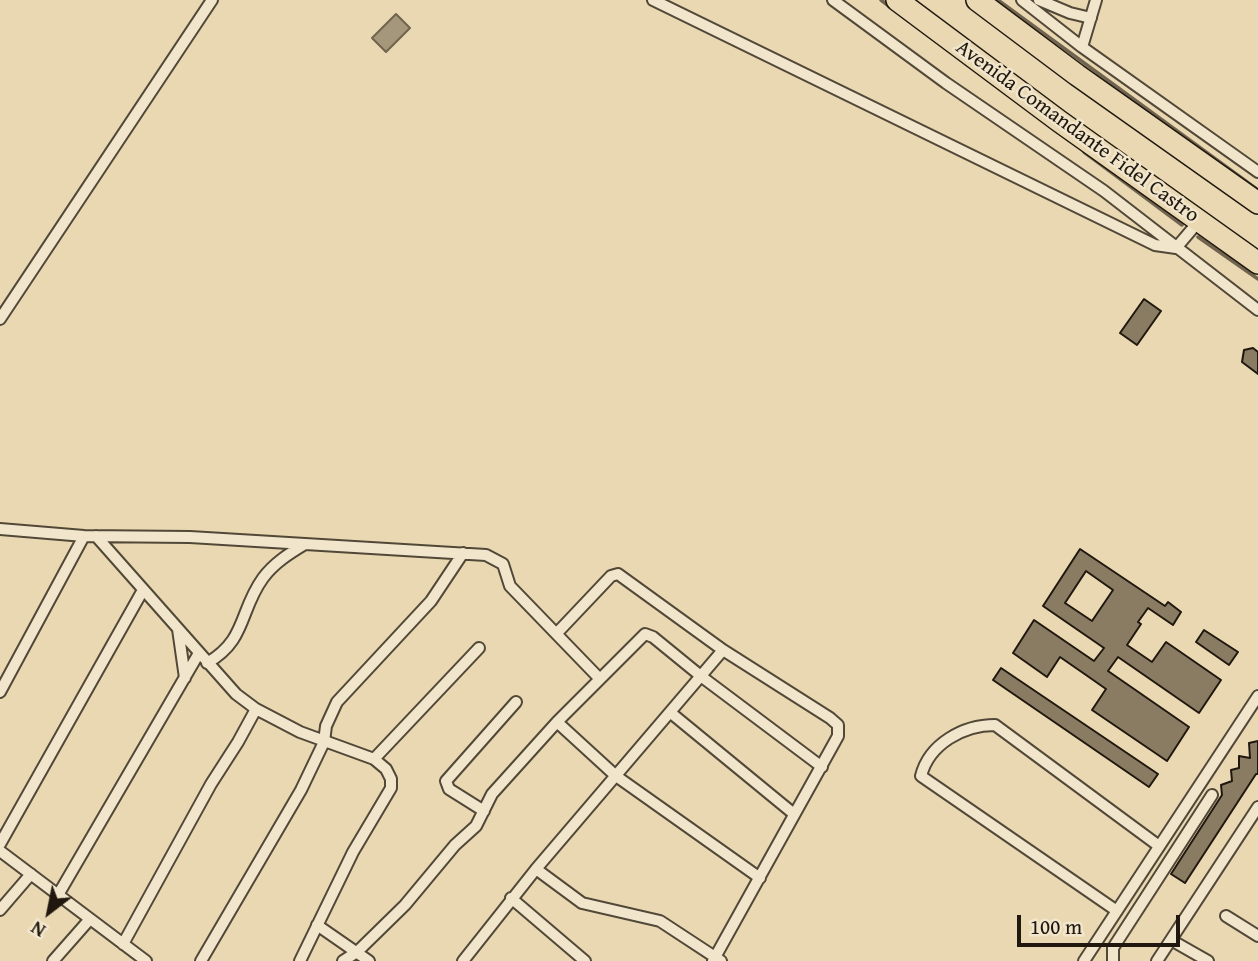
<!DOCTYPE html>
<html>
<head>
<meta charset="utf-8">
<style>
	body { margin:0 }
	#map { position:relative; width:1258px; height:961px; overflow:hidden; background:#e9d8b1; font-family:"Gentium Book Plus",serif }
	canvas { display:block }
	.north { position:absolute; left:14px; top:877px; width:70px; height:70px; -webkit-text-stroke:5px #f1e6cc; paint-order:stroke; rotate:212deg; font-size:19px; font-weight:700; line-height:28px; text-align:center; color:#20180f }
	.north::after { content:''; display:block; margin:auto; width:24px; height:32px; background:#20180f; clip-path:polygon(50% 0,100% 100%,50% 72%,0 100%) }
	.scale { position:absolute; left:1017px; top:915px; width:163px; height:32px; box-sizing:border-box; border:4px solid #20180f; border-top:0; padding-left:9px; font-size:21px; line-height:24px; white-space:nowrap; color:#20180f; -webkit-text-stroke:5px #f1e6cc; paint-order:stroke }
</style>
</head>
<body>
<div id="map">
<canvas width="1258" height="961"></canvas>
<div class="north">N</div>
<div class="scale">100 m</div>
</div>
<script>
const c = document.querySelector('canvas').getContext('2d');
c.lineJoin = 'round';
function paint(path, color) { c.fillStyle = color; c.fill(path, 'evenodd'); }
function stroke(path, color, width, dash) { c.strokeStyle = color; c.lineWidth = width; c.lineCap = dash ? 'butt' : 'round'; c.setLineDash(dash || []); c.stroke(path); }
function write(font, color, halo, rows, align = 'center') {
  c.font = font + ' "Gentium Book Plus",serif'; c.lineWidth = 5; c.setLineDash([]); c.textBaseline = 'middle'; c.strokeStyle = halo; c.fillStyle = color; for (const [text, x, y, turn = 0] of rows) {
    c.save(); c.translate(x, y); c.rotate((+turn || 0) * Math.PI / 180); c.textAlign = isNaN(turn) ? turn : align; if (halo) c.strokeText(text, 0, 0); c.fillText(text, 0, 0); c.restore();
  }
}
const water = new Path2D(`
	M 396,14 L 410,28 L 386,52 L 372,38 Z`);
const stream = new Path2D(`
	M 881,0 L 890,7
	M 998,0 L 1258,190
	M 1084,152 L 1182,225
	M 1198,237 L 1258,279`);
const building = new Path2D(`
	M 1144,299 L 1161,311 L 1137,345 L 1120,333 Z
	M 1253,348 L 1258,352 L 1258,374 L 1242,362 L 1244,350 Z
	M 1080,549 L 1165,606 L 1168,602 L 1181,612 L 1173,625 L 1148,608 L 1138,622 L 1141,624 L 1127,645 L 1152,662 L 1166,642 L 1221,680 L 1199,713 L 1118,657 L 1108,671 L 1189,727 L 1167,761 L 1092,710 L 1106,689 L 1086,675 L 1060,657 L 1047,677 L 1013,653 L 1034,620 L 1094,661 L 1104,648 L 1043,606 ZM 1086,571 L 1113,590 L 1092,621 L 1065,603 Z
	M 1204,630 L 1238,652 L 1229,665 L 1196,642 Z
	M 1001,668 L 1158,774 L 1149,787 L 993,680 Z
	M 1258,741 L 1258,774 L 1256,774 L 1185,883 L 1171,874 L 1222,795 L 1221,785 L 1232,781 L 1231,770 L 1239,768 L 1239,756 L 1250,758 L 1249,743 Z`);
const street = new Path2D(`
	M 653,0 L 1155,245 L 1176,248
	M 833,0 L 946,83 L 1104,191 L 1258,310
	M 1022,0 L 1082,47 L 1258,172
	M 1039,0 L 1070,13 L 1091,18
	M 1082,47 L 1096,0
	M 1176,248 L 1199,221
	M 0,319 L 212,0
	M 0,529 L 84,536 L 190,537 L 486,555 L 503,564 L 510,586 L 599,678
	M 96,536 L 236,694 L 256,709 L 300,732 L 374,759 L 386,769 L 391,779 L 391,788 L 353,852 L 300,961
	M 178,629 L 185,678
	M 557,633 L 611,576 L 618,574 L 723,650 L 830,718 L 838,725 L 838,736 L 713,961
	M 207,663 C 247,640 239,611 263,578 C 274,563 290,553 305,544
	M 0,692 L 84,536
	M 671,713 L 794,814
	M 557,722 L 616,776 L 760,878
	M 374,759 L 479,648
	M 484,811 L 449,789 L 446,781 L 516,702
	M 0,844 L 143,590
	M 0,851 L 146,961
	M 536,869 L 582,903 L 660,921 L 721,961
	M 58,895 L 199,653
	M 511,898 L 585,961
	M 0,910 L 31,874
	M 1117,911 L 921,776 C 929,744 963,725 995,725 L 1159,846
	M 1226,916 L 1258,936
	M 317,925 L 369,961
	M 1171,940 L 1208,961
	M 123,944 L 211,784 L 238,742 L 256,709
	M 53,961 L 90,919
	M 201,961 L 301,790 L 324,742 L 326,726 L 337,702 L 431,601 L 463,553
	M 343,961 L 357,952 L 405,905 L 455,845 L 476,826 L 492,794 L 557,722 L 645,634 L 653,637 L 702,677 L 822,767
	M 463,961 L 536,869 L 723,650
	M 1084,961 L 1258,696
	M 1113,961 L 1113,948 L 1212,795
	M 1157,961 L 1258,807`);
const highway = new Path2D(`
	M 897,0 L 1059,121 L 1258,263
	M 977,0 L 1077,75 L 1258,203`);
const streetNames = [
	["Avenida Comandante Fidel Castro",1077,132,36]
];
paint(water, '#a5977a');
stroke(water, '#70644f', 2);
stroke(stream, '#70644f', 3.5);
paint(building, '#897c63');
stroke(building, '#20180f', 2);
stroke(street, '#524838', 14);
stroke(highway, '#20180f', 24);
stroke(street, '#f1e6cc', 10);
stroke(highway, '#e9d8b1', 21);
write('21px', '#20180f', '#f1e6cc', streetNames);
</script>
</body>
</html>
